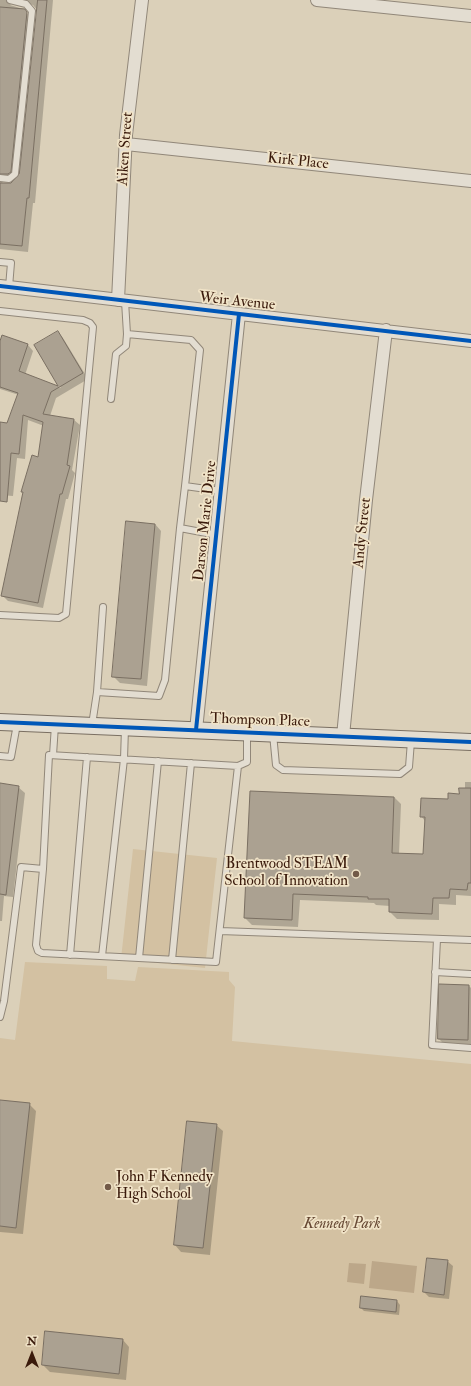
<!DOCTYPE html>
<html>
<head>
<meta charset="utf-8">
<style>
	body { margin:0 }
	#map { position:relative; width:471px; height:1386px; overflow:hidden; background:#dbd0b9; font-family:"IM FELL Double Pica",serif }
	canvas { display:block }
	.north { position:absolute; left:12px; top:1334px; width:40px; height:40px; -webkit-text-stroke:3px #f1e4c8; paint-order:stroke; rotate:0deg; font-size:11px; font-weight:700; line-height:16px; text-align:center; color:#3a1a0b }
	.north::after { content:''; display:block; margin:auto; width:14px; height:18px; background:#3a1a0b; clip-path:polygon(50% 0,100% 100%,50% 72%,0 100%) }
</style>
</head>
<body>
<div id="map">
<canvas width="471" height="1386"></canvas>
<div class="north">N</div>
</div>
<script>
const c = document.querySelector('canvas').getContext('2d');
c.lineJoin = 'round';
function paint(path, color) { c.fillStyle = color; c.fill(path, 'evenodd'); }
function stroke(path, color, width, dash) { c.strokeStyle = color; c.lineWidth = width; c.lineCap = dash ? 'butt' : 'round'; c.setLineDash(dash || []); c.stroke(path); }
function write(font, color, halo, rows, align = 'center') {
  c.font = font + ' "IM FELL Double Pica",serif'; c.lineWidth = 3.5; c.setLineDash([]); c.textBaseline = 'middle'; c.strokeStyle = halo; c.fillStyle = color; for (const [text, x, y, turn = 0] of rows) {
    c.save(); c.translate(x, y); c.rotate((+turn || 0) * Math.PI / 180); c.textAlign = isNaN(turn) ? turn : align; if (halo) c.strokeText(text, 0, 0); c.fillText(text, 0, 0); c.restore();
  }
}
const green = new Path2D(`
	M 133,849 L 217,858 L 205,968 L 121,959 Z
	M 25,962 L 107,966 L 107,979 L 135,981 L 138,967 L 229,972 L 229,980 L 235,987 L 232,1041 L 471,1064 L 471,1386 L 0,1386 L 0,1038 L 15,1040 Z`);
const water = new Path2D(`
	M 372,1261 L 417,1266 L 414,1293 L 369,1288 Z
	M 349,1263 L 366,1264 L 364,1284 L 347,1282 Z`);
const shadow = new Path2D(`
	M 0,0 L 53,0 L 35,203 L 33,203 L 28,252 L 0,249 ZM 17,1 L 33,5 L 38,11 L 20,175 L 16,179 L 33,20 L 23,9 L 10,5 ZM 15,180 L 11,184 L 2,184 L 3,181 Z
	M 58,332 L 63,338 L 88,379 L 56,398 L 50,416 L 74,420 L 80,425 L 72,470 L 75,473 L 68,499 L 66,499 L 43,608 L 8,601 L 2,595 L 24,493 L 22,492 L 39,458 L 44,426 L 28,420 L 25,459 L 17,458 L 13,496 L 0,495 L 0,423 L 7,426 L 19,395 L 0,389 L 0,344 L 3,336 L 28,345 L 33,351 L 25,375 L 61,388 L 35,345 Z
	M 155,524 L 161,531 L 147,686 L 120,683 L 113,676 Z
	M 465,782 L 471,782 L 471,896 L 456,895 L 456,905 L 439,904 L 439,920 L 397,919 L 390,912 L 390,906 L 376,905 L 374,903 L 300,900 L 298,927 L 252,925 L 245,918 L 251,792 L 394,797 L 401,804 L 399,854 L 424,855 L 425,821 L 421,816 L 460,795 L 465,789 Z
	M 0,784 L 18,787 L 25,793 L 13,897 L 4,896 L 2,921 L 0,921 Z
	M 469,986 L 471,988 L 471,1044 L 444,1044 L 439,1039 Z
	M 0,1101 L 29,1104 L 36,1111 L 23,1234 L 0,1232 Z
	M 216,1125 L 223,1131 L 210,1255 L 181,1252 L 175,1245 Z
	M 447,1261 L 453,1266 L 449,1299 L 429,1297 L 424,1292 Z
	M 397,1301 L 400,1305 L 399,1315 L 364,1311 L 361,1308 Z
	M 123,1340 L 129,1347 L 126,1380 L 50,1372 L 43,1365 Z`);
const building = new Path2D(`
	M 38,0 L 47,0 L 29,198 L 27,198 L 22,246 L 0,244 L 0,183 L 11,183 L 19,174 Z
	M 0,7 L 25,9 L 27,12 L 11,172 L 8,174 L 0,174 Z
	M 58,331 L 83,373 L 51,392 L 43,414 L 74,419 L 67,465 L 70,466 L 62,494 L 60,494 L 38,603 L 1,596 L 23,492 L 21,492 L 32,455 L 38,457 L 43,422 L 23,415 L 19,454 L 11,453 L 7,502 L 0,501 L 0,422 L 7,423 L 18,393 L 0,387 L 0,341 L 2,335 L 28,344 L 19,371 L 58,386 L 34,345 Z
	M 126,521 L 155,524 L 141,679 L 112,677 Z
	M 0,783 L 19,786 L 6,895 L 0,894 Z
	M 459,788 L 471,788 L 471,883 L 468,883 L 467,890 L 450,889 L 449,898 L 433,898 L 432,914 L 389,912 L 389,899 L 368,899 L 368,897 L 293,894 L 292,920 L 244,918 L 250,791 L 394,797 L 392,853 L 423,854 L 425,817 L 420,817 L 421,798 L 448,799 L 448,793 L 459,794 Z
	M 439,984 L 469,985 L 468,1040 L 438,1039 Z
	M 0,1100 L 30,1103 L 16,1228 L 0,1226 Z
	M 187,1121 L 217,1124 L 203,1248 L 174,1245 Z
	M 427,1258 L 448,1260 L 444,1295 L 423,1292 Z
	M 361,1296 L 397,1300 L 396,1312 L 360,1308 Z
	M 45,1331 L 123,1339 L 119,1374 L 42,1365 Z`);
const lane = new Path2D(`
	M 0,178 L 9,179 L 15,174 L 32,11 L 26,4 L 10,0
	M 0,262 L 11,263 L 9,287
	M 125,301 L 127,334 L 191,340 L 200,350 L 185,486 L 221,491
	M 0,311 L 83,320 L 90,323 L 93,327 L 66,614 L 59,618 L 0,615
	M 111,399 L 116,354 L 126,346 L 127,334
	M 180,528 L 185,486
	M 97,692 L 103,607
	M 92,725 L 97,692 L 159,696 L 165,680 L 180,528 L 217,535
	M 273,734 L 276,765 L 283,770 L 400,774 L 409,767 L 411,741
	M 53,755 L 55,725
	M 0,756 L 11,757 L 17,724
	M 43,869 L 49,755 L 238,766
	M 220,931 L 471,940
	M 437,939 L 432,1045 L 471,1048
	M 70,955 L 87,757
	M 102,956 L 124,759 L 125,728
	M 139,958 L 158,761
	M 172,960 L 191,763
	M 435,972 L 471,974
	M 0,1017 L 4,1001 L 21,867 L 43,869 L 36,945 L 38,951 L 42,953 L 216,962 L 238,766 L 247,762 L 247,734`);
const street = new Path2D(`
	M 317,0 L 471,16
	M 126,144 L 471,181
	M 0,286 L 471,341
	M 118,300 L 126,135 L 142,0
	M 196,730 L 239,314
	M 343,736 L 366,500 L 386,330`);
const secondary = new Path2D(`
	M 0,722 L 471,742`);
const cycleway = new Path2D(`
	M 0,286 L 471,341
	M 0,722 L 471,742
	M 196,730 L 239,314`);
const markers = [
	[356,874,4,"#725a48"],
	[108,1187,4,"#725a48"]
];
const streetNames = [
	["Aiken Street",126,149,-86],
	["Kirk Place",298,162,6],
	["Weir Avenue",237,302,6],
	["Darson Marie Drive",206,521,-84],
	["Andy Street",363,533,-84],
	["Thompson Place",260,721,2]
];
const poiNames = [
	["Brentwood STEAM",348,865],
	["School of Innovation",348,882],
	["John F Kennedy",116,1178,"left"],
	["High School",116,1195,"left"]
];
const parkNames = [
	["Kennedy Park",342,1225]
];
paint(green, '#d3c1a2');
paint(water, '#bca789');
paint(shadow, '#0003');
paint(building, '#aba191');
stroke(building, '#7a6f62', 1);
stroke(lane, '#918779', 8);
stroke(street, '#918779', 14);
stroke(secondary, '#7a6f62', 18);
stroke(lane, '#e3ddd1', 6);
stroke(street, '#e3ddd1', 12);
stroke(secondary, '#e3ddd1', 16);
stroke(cycleway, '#0057b8', 4);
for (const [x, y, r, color] of markers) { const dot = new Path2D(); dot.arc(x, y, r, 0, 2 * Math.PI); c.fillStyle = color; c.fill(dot); stroke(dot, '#f1e4c8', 1.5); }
write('15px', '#3a1a0b', '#f1e4c8', streetNames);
write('15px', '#3a1a0b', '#f1e4c8', poiNames, 'right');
write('italic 15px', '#664833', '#f1e4c8', parkNames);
</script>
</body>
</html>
